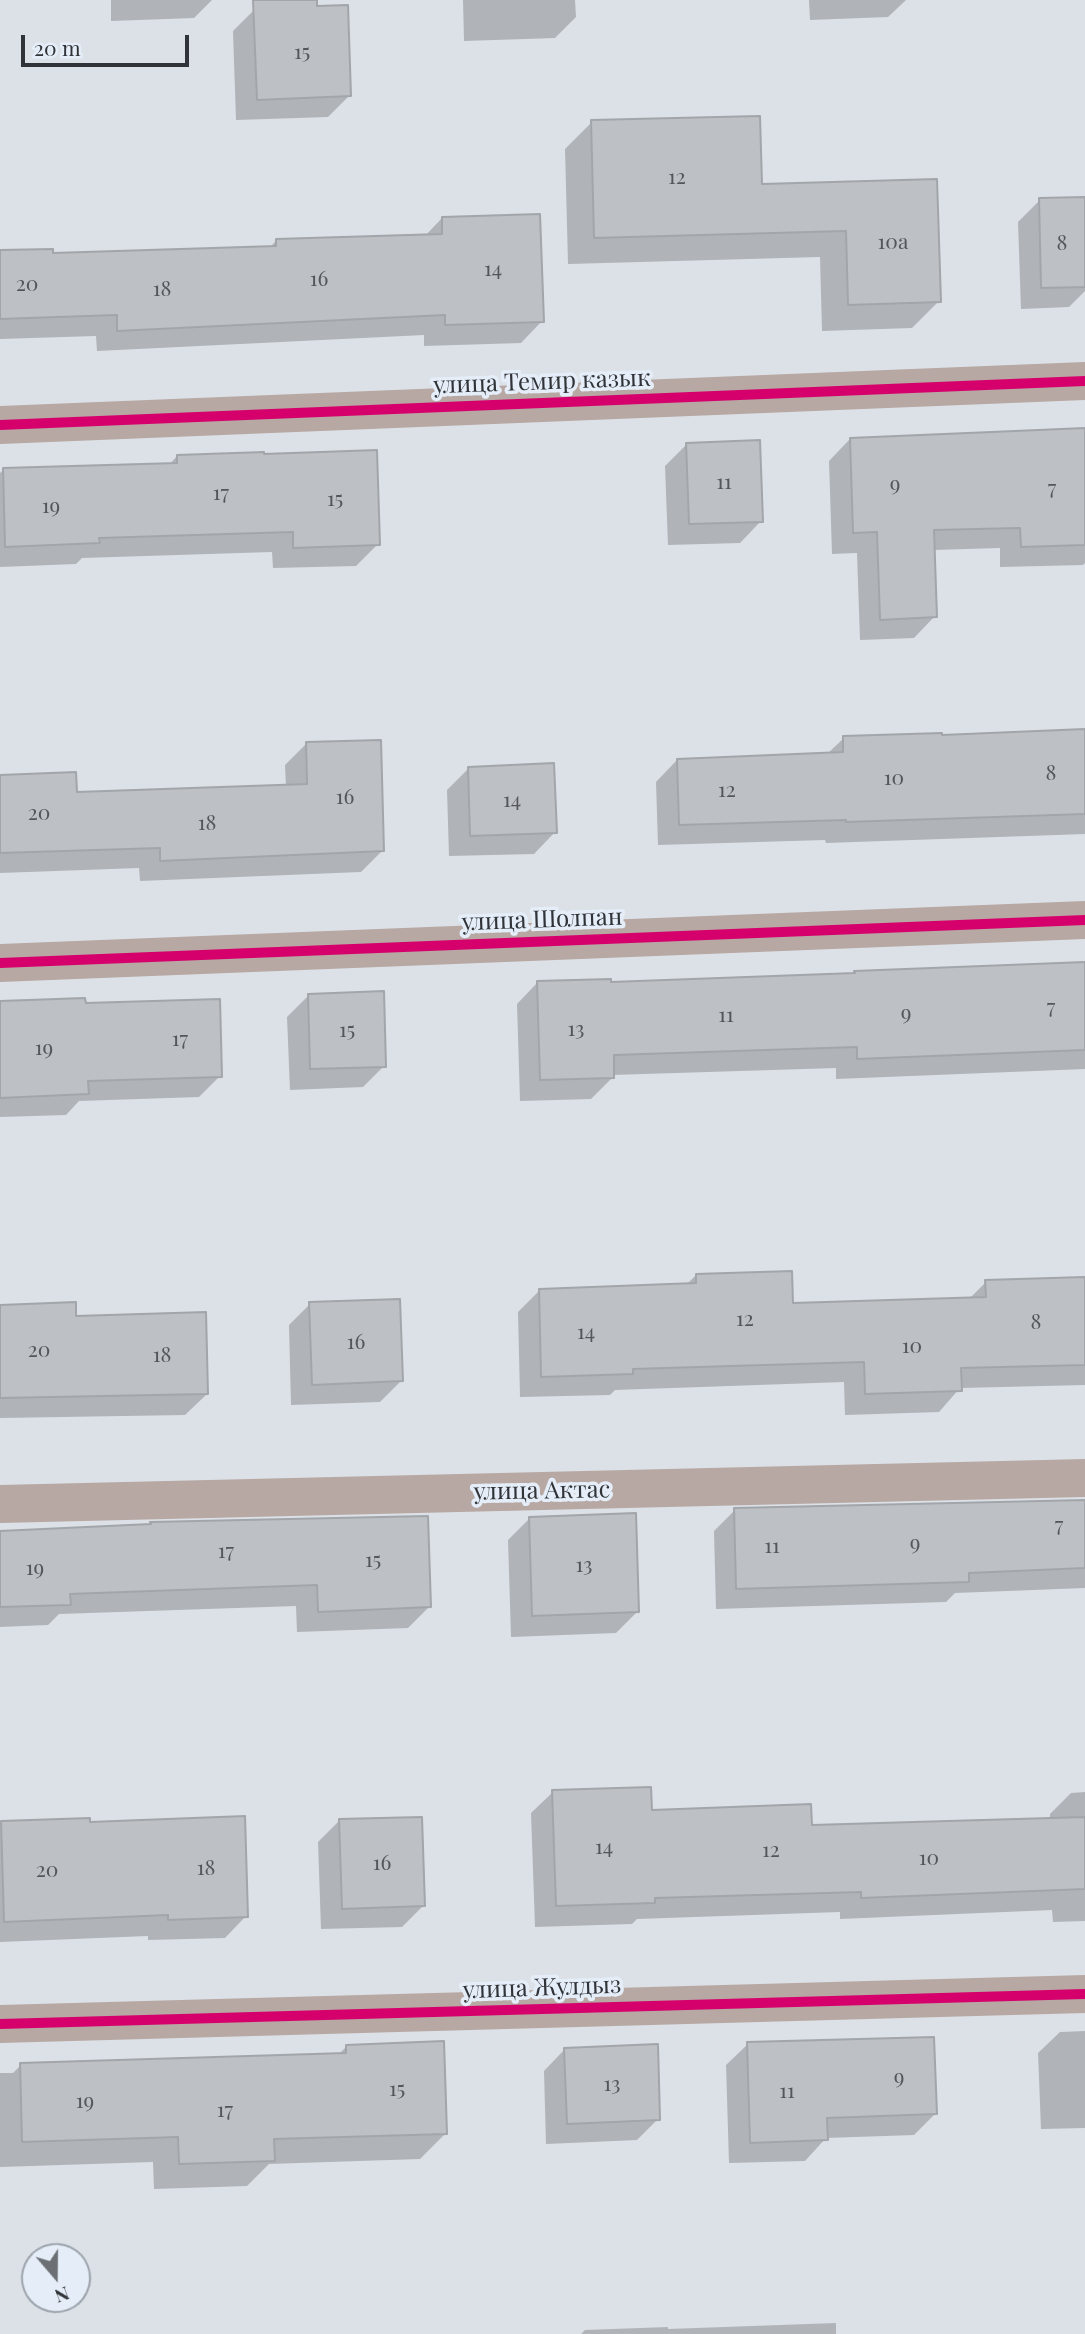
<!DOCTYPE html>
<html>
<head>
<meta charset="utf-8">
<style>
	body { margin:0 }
	#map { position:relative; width:1085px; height:2334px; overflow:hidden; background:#dce1e7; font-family:"Playfair Display",serif }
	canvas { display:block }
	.north { position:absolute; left:21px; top:2243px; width:70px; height:70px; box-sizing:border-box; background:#e5eef8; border:2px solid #9da3ab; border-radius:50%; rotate:160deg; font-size:19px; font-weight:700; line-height:28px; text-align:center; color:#303337 }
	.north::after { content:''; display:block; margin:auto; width:24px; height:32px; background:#6c7075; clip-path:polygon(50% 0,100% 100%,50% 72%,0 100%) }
	.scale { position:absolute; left:21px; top:35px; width:168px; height:32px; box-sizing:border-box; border:4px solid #303337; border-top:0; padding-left:9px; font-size:21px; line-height:24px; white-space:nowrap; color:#303337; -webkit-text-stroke:5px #e5eef8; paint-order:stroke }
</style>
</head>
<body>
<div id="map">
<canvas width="1085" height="2334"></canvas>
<div class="north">N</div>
<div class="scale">20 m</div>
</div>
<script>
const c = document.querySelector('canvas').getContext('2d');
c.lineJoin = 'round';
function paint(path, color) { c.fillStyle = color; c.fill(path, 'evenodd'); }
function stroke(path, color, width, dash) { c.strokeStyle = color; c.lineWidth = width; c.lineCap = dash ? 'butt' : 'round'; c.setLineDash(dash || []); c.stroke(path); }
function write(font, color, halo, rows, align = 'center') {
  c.font = font + ' "Playfair Display",serif'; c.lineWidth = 7; c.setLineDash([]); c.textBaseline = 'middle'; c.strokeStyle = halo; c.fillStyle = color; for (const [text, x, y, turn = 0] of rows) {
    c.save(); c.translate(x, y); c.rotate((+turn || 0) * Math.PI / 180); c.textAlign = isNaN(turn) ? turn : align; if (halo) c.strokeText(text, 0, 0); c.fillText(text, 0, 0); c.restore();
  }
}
const shadow = new Path2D(`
	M 111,0 L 212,0 L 194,18 L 111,21 Z
	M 463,0 L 575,0 L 576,17 L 555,38 L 464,41 Z
	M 809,0 L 906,0 L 888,17 L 810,20 Z
	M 254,10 L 350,95 L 328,117 L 236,120 L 233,31 Z
	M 592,122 L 760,186 L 935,181 L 939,301 L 912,328 L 822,331 L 820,257 L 568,264 L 565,149 Z
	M 1085,199 L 1085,291 L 1069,307 L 1021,309 L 1018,222 L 1040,200 Z
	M 442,218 L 542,321 L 521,343 L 424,346 L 424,335 L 97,351 L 96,336 L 0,339 L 0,252 L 51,254 L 269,248 L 276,241 L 425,236 Z
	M 1085,430 L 1085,563 L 1083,565 L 1000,567 L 1000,548 L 933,550 L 935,616 L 914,638 L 860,640 L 857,553 L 832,554 L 829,461 L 850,439 Z
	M 687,444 L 761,521 L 740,543 L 668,545 L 665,466 Z
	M 177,456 L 378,544 L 356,566 L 273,568 L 272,552 L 82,558 L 76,564 L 0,567 L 0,473 L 3,470 L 169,465 Z
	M 1085,731 L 1085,834 L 826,843 L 825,840 L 658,845 L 656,782 L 677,760 L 827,754 L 844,738 Z
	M 306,744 L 383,850 L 361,872 L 140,881 L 139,868 L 0,873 L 0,776 L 75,794 L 286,787 L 285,765 Z
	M 468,769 L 555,832 L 534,854 L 449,856 L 447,790 Z
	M 1085,964 L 1085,1069 L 836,1079 L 836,1068 L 612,1075 L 612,1078 L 591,1099 L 520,1101 L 517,1004 L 538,982 L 610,983 L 853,975 L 855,973 Z
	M 309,995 L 384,1066 L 363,1087 L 290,1090 L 287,1017 Z
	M 0,1002 L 84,1005 L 220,1076 L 199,1097 L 79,1101 L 66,1115 L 0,1117 Z
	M 696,1275 L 791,1305 L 969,1299 L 986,1282 L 1085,1279 L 1085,1385 L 960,1388 L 939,1412 L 845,1415 L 844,1382 L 615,1390 L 610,1395 L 520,1397 L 518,1312 L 539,1291 L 686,1285 Z
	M 310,1304 L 401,1381 L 380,1402 L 291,1405 L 289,1325 Z
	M 0,1307 L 75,1318 L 207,1394 L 185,1415 L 0,1418 Z
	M 1085,1502 L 1085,1588 L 955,1593 L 946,1602 L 716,1609 L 714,1531 L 735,1510 Z
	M 529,1519 L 637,1612 L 616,1633 L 511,1637 L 508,1540 Z
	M 149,1526 L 429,1607 L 408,1628 L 297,1632 L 296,1606 L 59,1614 L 48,1625 L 0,1627 L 0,1533 Z
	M 553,1792 L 650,1812 L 810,1827 L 1050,1820 L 1050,1814 L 1071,1793 L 1085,1792 L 1085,1921 L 1053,1922 L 1052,1910 L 840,1919 L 840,1912 L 637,1919 L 632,1924 L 535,1927 L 531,1813 Z
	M 88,1820 L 88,1824 L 246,1916 L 225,1938 L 148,1940 L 148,1936 L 0,1942 L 0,1823 Z
	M 339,1821 L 423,1906 L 402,1927 L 321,1929 L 318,1842 Z
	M 1085,2031 L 1085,2128 L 1041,2129 L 1038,2053 L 1060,2032 Z
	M 748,2044 L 935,2114 L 914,2135 L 826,2138 L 805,2161 L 729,2163 L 726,2065 Z
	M 347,2046 L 446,2133 L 420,2159 L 269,2164 L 247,2186 L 154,2189 L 153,2162 L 0,2167 L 0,2073 L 13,2073 L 21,2065 L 338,2055 Z
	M 565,2049 L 658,2119 L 637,2140 L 546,2144 L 544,2071 Z
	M 836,2323 L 836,2334 L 581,2334 L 585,2330 L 668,2327 L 668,2329 Z`);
const building = new Path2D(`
	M 253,0 L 317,0 L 317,6 L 348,5 L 351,96 L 257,100 Z
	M 760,116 L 762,184 L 937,179 L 941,302 L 848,305 L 846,231 L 594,238 L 591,120 Z
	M 1085,197 L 1085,287 L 1041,288 L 1039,198 Z
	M 540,214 L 544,322 L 445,325 L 445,315 L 117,331 L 117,315 L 0,319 L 0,250 L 53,249 L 53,253 L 276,246 L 276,239 L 442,234 L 442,217 Z
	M 1085,428 L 1085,545 L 1021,547 L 1020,528 L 934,530 L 937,617 L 880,620 L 877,532 L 853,533 L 850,438 Z
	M 760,440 L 763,522 L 689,524 L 686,443 Z
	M 377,450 L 380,545 L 293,548 L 293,532 L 99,538 L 100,543 L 5,547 L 3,468 L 177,463 L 177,455 L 264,452 L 264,454 Z
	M 1085,729 L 1085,814 L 846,822 L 846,820 L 679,825 L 677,759 L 843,752 L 843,736 L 942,733 L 942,735 Z
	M 381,740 L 384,851 L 160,861 L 160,848 L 0,853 L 0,775 L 76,772 L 77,792 L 307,784 L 306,742 Z
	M 554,763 L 557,833 L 470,836 L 468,767 Z
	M 1085,962 L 1085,1050 L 857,1059 L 857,1047 L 614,1055 L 614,1078 L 540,1080 L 537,981 L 611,979 L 611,982 L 855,973 L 854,971 Z
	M 384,991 L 386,1067 L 310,1069 L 308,994 Z
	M 85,998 L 86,1003 L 220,999 L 222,1077 L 88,1081 L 89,1094 L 0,1098 L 0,1001 Z
	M 792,1271 L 793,1303 L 986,1297 L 985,1280 L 1085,1277 L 1085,1365 L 961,1368 L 962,1391 L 865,1394 L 864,1362 L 633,1369 L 633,1374 L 541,1377 L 539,1289 L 696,1283 L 696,1274 Z
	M 400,1299 L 403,1381 L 312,1385 L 309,1302 Z
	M 76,1302 L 76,1316 L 206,1312 L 208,1394 L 0,1398 L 0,1305 Z
	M 1085,1500 L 1085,1568 L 969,1573 L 969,1582 L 736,1589 L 734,1508 Z
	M 636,1513 L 639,1612 L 532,1616 L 529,1517 Z
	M 428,1516 L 431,1607 L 318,1612 L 317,1585 L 70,1594 L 71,1605 L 0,1607 L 0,1531 L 151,1524 L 150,1522 Z
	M 651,1787 L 652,1810 L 811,1804 L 812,1825 L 1085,1817 L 1085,1889 L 861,1898 L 861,1892 L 655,1898 L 655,1903 L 556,1906 L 552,1790 Z
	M 245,1816 L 248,1917 L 168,1920 L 168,1915 L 4,1922 L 1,1821 L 90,1818 L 90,1822 Z
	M 422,1817 L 425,1906 L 342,1909 L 339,1819 Z
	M 934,2037 L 937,2114 L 827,2118 L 828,2140 L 750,2143 L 747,2042 Z
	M 444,2041 L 447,2134 L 274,2139 L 275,2161 L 179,2164 L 178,2137 L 22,2142 L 20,2063 L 346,2053 L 346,2045 Z
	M 658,2044 L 660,2120 L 567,2124 L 564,2048 Z`);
const minor = new Path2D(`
	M 0,425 L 1085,381
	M 0,963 L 1085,920
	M 0,1504 L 1085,1478
	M 0,2024 L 1085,1994`);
const cycleway = new Path2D(`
	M 0,425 L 1085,381
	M 0,963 L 1085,920
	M 0,2024 L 1085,1994`);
const numberNames = [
	["15",302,52],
	["12",677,177],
	["10а",893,242],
	["8",1062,243],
	["14",493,269],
	["16",319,279],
	["20",27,284],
	["18",162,289],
	["11",724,482],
	["9",895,484],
	["7",1052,488],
	["17",221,493],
	["15",335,499],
	["19",51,506],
	["8",1051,773],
	["10",894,778],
	["12",727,790],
	["16",345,797],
	["14",512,800],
	["20",39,813],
	["18",207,823],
	["7",1051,1007],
	["9",906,1013],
	["11",726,1015],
	["13",576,1029],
	["15",347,1030],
	["17",180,1039],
	["19",44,1048],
	["12",745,1319],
	["8",1036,1322],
	["14",586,1332],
	["16",356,1342],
	["10",912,1346],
	["20",39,1350],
	["18",162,1355],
	["7",1059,1525],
	["9",915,1543],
	["11",772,1546],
	["17",226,1551],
	["15",373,1560],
	["13",584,1565],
	["19",35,1568],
	["14",604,1847],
	["12",771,1850],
	["10",929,1858],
	["16",382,1863],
	["18",206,1868],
	["20",47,1870],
	["9",899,2077],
	["13",612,2084],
	["15",397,2089],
	["11",787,2091],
	["19",85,2101],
	["17",225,2110]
];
const streetNames = [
	["улица Темир казык",542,382,-2],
	["улица Шолпан",542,920,-2],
	["улица Актас",542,1491,-1],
	["улица Жулдыз",542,1988,-2]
];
paint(shadow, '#0003');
paint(building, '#bdc0c4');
stroke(building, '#a2a6aa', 2);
stroke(minor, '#b7a8a3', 38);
stroke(cycleway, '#d6006c', 10);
write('21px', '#53565a', null, numberNames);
write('24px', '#303337', '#e5eef8', streetNames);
</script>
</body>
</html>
